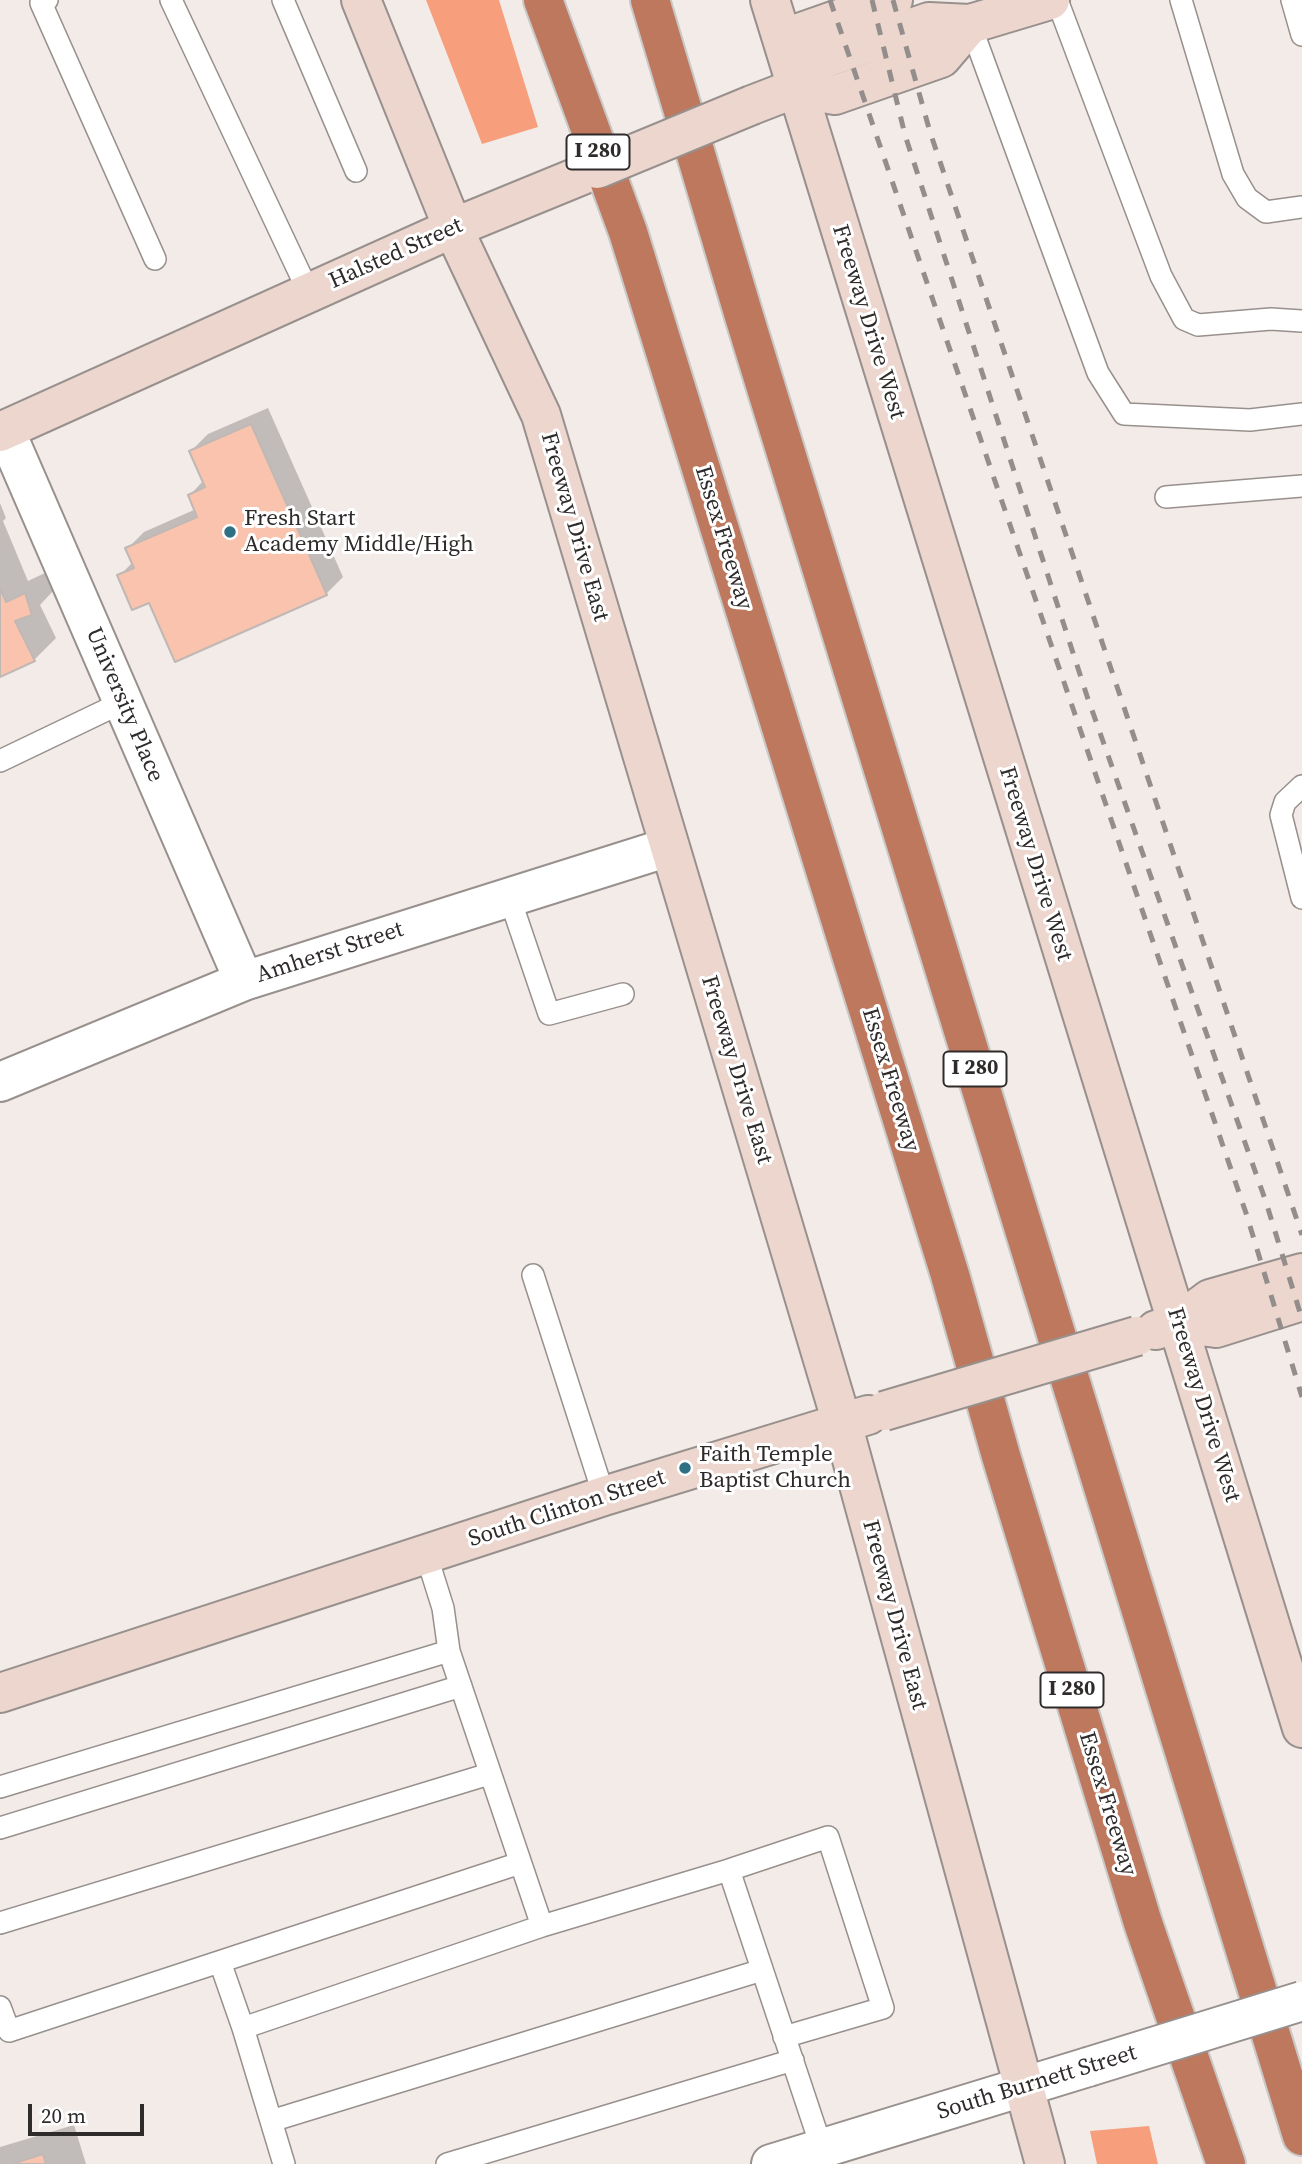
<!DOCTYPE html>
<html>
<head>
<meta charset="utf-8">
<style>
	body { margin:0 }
	#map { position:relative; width:1302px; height:2164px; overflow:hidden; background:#f2ebe8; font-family:"Source Serif 4",serif }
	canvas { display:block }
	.scale { position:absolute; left:28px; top:2104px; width:116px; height:32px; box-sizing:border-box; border:4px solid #2e2b2a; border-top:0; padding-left:9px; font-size:21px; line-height:24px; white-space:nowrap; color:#2e2b2a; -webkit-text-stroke:5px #fff; paint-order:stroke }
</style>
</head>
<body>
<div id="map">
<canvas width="1302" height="2164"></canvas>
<div class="scale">20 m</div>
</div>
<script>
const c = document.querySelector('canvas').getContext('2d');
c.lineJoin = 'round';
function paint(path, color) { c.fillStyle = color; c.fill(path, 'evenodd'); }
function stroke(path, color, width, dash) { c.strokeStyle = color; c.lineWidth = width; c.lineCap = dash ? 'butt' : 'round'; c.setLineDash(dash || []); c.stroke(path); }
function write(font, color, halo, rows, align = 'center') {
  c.font = font + ' "Source Serif 4",serif'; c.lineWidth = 6; c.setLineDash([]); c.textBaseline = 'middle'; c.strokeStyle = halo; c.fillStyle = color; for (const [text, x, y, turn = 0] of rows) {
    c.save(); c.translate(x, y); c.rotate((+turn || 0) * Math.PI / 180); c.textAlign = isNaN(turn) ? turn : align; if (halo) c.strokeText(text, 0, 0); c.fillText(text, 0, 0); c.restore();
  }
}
const forest = new Path2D(`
	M 426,0 L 499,0 L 538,127 L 482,144 Z
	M 1149,2126 L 1158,2164 L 1097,2164 L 1090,2131 Z`);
const shadow = new Path2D(`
	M 268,408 L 343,577 L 326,594 L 150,600 L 119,576 L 133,562 L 127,549 L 144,532 L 196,509 L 190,495 L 204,480 L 191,451 L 208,434 Z
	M 0,503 L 6,518 L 3,521 L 28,581 L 47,572 L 53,591 L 40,605 L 56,638 L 34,660 L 0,675 Z
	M 74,2125 L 86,2164 L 0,2164 L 0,2147 Z`);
const building = new Path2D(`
	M 251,424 L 327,595 L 175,662 L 149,603 L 132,610 L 117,575 L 134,568 L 125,548 L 197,517 L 188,495 L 205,487 L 189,451 Z
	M 0,588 L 6,602 L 25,593 L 32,615 L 15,621 L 35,661 L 0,677 Z
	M 43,2154 L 46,2164 L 12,2164 Z`);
const lane = new Path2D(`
	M 47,0 L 41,3 L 155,259
	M 171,0 L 309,293
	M 283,0 L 356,171
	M 1057,0 L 1161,276 L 1184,319 L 1198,325 L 1271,319 L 1302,321
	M 1181,0 L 1233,174 L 1247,198 L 1266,212 L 1302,207
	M 1292,0 L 1302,35
	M 970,24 L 1098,373 L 1124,414 L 1250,420 L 1302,414
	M 1166,497 L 1302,486
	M 0,761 L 123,702
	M 1302,786 L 1285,802 L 1281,815 L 1302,898
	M 509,896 L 549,1014 L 623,994
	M 533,1275 L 604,1496
	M 0,1787 L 449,1651
	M 0,1828 L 461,1686
	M 729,1870 L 828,1837 L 883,2008 L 784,2037
	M 0,1923 L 489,1774
	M 542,1926 L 729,1870 L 822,2149
	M 220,1962 L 243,2028
	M 0,2007 L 9,2031 L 520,1863
	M 271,2121 L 762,1970
	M 284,2164 L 243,2028 L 542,1926 L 449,1651 L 443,1608 L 426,1554
	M 447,2164 L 793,2060`);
const street = new Path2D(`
	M 5,430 L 244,981
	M 0,1082 L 244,981 L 669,847
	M 771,2164 L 1088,2067`);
const secondary = new Path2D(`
	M 361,0 L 453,228 L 541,415 L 842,1423 L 1045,2164
	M 770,0 L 1302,1728
	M 782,39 L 893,0
	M 796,88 L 835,95 L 941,58 L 970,24
	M 752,105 L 796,88 L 822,59 L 929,22 L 970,24 L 1050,0
	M 0,432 L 453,228 L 597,169
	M 1178,1323 L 1216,1328 L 1302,1301
	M 1156,1330 L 1178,1323 L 1210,1299 L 1302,1273
	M 0,1693 L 604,1496 L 868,1415`);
const highway = new Path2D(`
	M 543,0 L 628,232 L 950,1275 L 1001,1456 L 1143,1923 L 1226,2164
	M 650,0 L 744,316 L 1302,2136`);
const rail = new Path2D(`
	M 830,0 L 1246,1213 L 1302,1397
	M 872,0 L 905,135 L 1087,696 L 1266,1202 L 1302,1319
	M 893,0 L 930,132 L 1302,1235`);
const streetBridge = new Path2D(`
	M 1088,2067 L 1302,2001`);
const secondaryBridge = new Path2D(`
	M 597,169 L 752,105
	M 884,1411 L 1137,1336`);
const markers = [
	[230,532,7,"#307084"],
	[685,1468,7,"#307084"]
];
const shields = [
	[598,152,63],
	[975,1069,63],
	[1072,1690,63]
];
const shieldNames = [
	["I 280",598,152],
	["I 280",975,1069],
	["I 280",1072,1690]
];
const streetNames = [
	["Halsted Street",396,254,-24],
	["Freeway Drive West",868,322,73],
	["Freeway Drive East",574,527,74],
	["Essex Freeway",723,538,73],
	["University Place",124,705,67],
	["Freeway Drive West",1035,864,73],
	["Amherst Street",330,953,-18],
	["Freeway Drive East",736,1070,73],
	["Essex Freeway",890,1080,73],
	["Freeway Drive West",1203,1405,73],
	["South Clinton Street",567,1509,-18],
	["Freeway Drive East",894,1615,75],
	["Essex Freeway",1107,1804,73],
	["South Burnett Street",1037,2083,-17]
];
const poiNames = [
	["Fresh Start",244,519],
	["Academy Middle/High",244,545],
	["Faith Temple",699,1455],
	["Baptist Church",699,1481]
];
paint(forest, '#f79e7d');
paint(shadow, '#0003');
paint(building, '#fac3ae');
stroke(building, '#bfb8b5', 2);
stroke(lane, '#97908d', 24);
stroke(street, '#97908d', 42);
stroke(secondary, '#97908d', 42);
stroke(highway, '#c9c8c8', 42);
stroke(lane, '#fff', 21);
stroke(street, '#fff', 38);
stroke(secondary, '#ecd6ce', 38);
stroke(highway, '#be785d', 38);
stroke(rail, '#938e8c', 5, [12, 12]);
stroke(streetBridge, '#97908d', 42, []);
stroke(secondaryBridge, '#97908d', 42, []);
stroke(streetBridge, '#fff', 38);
stroke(secondaryBridge, '#ecd6ce', 38);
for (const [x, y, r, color] of markers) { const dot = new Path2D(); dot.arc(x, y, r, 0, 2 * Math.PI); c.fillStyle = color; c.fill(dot); stroke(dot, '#fff', 2.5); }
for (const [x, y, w] of shields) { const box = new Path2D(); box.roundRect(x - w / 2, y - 17.5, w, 35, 5); c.fillStyle = '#fff'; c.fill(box); stroke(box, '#2e2b2a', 2); }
write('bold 21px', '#2e2b2a', null, shieldNames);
write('23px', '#2e2b2a', '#fff', streetNames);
write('23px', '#2e2b2a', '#fff', poiNames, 'left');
</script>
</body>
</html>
